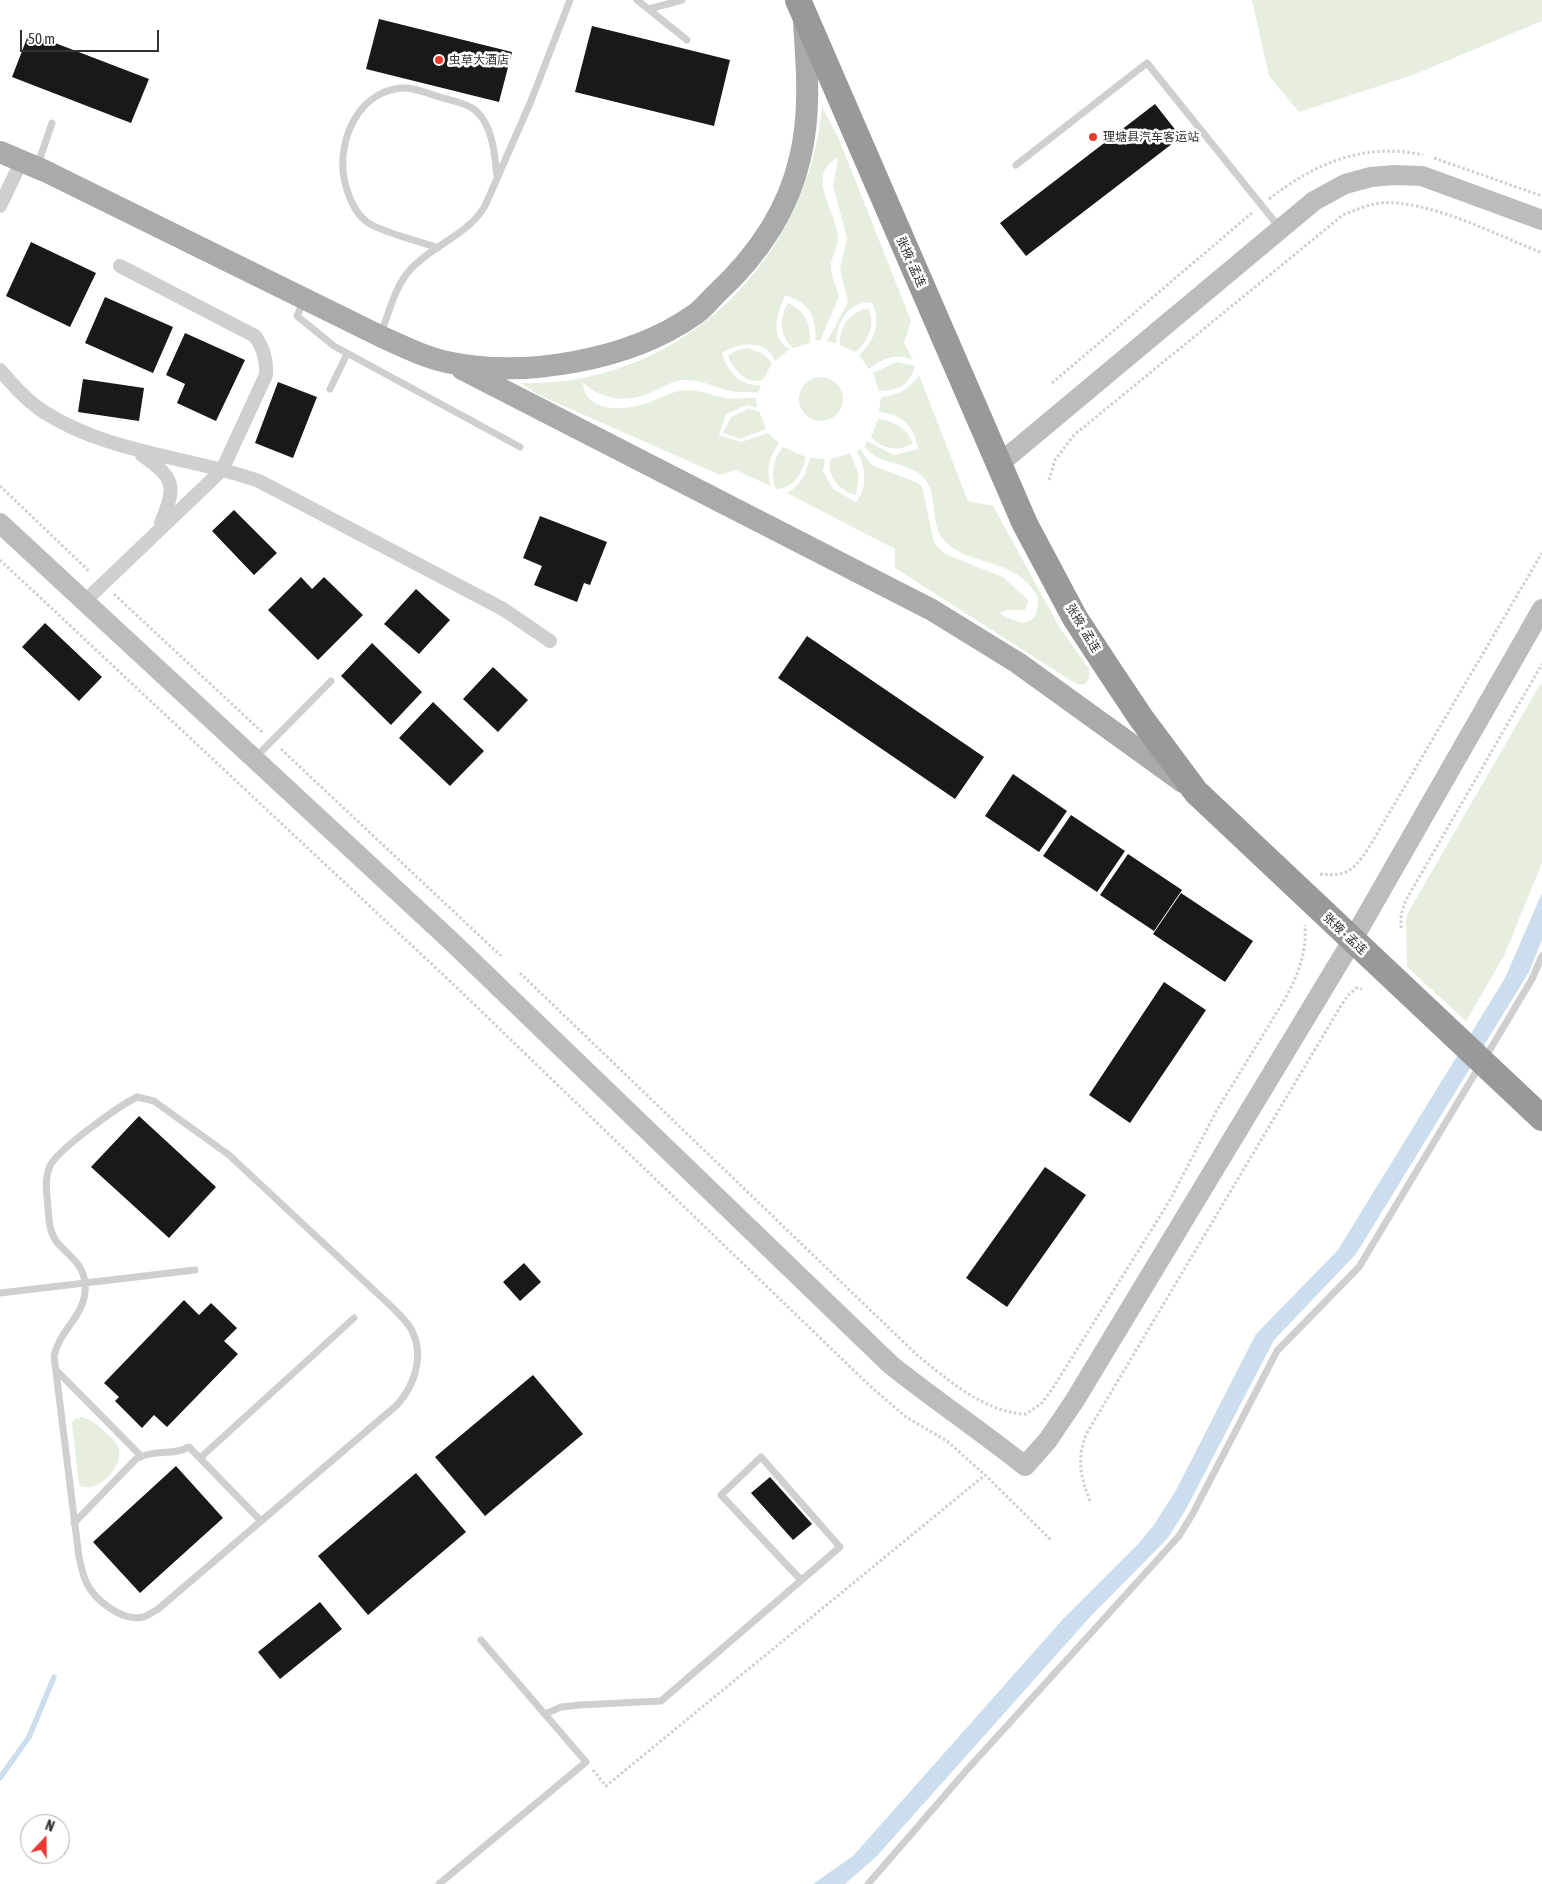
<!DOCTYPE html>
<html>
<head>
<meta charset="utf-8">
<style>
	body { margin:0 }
	#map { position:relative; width:1542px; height:1884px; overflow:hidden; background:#fff; font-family:"Asap Condensed",sans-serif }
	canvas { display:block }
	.north { position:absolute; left:20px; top:1814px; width:50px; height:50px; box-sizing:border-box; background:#fff; border:1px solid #adadad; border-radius:50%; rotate:21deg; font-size:14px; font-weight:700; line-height:20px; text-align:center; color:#323232 }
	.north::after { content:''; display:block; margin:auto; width:18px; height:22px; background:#eb3831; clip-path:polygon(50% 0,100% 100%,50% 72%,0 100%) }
	.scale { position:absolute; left:20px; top:30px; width:139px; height:22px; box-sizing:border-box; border:2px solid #323232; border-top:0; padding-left:6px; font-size:15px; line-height:18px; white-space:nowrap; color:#323232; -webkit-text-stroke:4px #fff; paint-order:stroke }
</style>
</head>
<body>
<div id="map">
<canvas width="1542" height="1884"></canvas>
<div class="north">N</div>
<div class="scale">50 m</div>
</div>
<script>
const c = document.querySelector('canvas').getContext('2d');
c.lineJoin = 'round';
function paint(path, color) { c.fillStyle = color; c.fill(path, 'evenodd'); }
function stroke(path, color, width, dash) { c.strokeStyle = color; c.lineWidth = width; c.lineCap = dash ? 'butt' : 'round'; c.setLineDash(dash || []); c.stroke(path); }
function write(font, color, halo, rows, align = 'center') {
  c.font = font + ' "Asap Condensed","Noto Sans SC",sans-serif'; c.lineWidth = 5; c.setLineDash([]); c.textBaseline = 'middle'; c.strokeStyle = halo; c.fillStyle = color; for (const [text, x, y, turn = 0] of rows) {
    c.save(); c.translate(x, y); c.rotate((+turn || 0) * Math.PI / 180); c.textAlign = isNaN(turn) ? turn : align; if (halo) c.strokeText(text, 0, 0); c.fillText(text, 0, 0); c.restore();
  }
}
const green = new Path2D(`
	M 1252,0 L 1542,0 L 1542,21 L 1413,75 L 1299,112 L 1269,76 Z
	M 822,107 L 839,139 L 911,321 L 904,343 L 913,360 C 896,353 883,358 869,369 L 859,355 C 874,342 882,323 872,303 C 848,300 837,323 836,343 L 827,341 L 848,302 L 840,269 L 847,238 L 833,186 L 838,158 C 804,174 837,213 838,237 C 838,246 833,254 831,263 C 830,274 836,285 839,296 L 820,341 L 815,340 C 817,318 809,302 785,295 C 778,312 768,339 790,349 L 775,361 C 767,339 739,342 722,353 C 727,371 740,387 761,385 L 758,393 C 748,391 740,393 731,391 C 716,388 703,380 686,380 C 672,380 663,388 650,393 C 627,403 600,400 583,382 C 584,411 619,411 641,405 C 657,401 671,390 688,390 C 701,390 713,396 726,398 C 736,400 746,397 756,398 L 757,408 L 747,405 L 726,414 L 719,435 L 741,442 L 768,433 L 779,443 C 769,457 766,470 771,486 L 735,470 L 720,475 L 539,395 L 520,383 C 678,388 808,261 822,107 Z
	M 788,303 C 806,311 811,324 810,343 L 793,348 C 779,335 779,319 788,303 Z
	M 864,309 L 868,309 C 877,324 867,342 856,352 L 840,345 C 840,327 847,316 864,309 Z
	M 748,348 L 763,354 L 772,363 L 763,380 C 746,385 734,370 728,356 C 734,351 739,349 748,348 Z
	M 896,362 L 915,366 C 910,385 898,391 879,391 L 873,373 Z
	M 919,375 L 968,501 L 993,506 L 1060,628 L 1089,669 L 1089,678 C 1085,688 1077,685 1070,680 L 895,568 L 895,549 L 787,493 C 802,485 806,473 810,458 L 825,459 L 823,471 L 833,489 L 856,502 C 868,487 866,469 857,451 L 860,449 L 870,463 L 874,466 L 918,483 L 922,486 L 934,543 L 945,554 L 1003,577 L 1027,599 L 1028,603 L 1025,610 L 1006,610 L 999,613 C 1012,620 1030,631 1037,611 C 1038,607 1039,600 1037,596 C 1018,558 966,566 944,540 C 928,523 940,492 922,476 C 906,461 878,465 865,447 L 867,441 L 894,455 L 918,449 C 914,425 902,414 879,412 L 881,397 C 898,395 909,390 919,375 Z
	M799 399a22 22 0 1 1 44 0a22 22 0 1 1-44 0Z
	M 748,409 L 759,411 L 766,429 L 740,439 L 723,433 L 731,417 Z
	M 878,419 C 895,422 906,427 913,443 C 898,453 883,449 871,437 Z
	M 783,447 L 806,457 C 802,474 794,488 776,489 C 770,476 773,458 783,447 Z
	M 850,453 L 859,475 L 856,495 C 841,492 825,475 831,459 Z
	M 1542,681 L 1542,863 L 1504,956 L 1466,1021 L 1407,967 L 1406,918 L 1409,911 Z
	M 82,1417 C 92,1420 98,1425 105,1432 C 110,1436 116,1441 118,1447 C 126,1465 96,1496 79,1485 L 72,1423 L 74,1419 Z`);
const water = new Path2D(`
	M 1542,893 L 1542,940 L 1529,972 L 1356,1254 L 1274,1340 L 1185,1511 L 1167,1539 L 1090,1617 L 876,1857 L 845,1884 L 813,1884 L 853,1856 L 1064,1618 L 1139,1543 L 1153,1526 L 1175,1492 L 1256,1334 L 1338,1250 L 1344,1240 L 1505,978 Z`);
const stream = new Path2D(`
	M 0,1778 L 29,1737 L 54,1677`);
const building = new Path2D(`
	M 379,19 L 512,52 L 499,102 L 366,69 Z
	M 592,26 L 730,60 L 714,126 L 575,92 Z
	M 29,33 L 149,79 L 131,123 L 12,77 Z
	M 1155,104 L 1181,137 L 1026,256 L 1000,223 Z
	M 31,242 L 96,273 L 70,327 L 6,296 Z
	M 105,297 L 173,327 L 153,373 L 85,343 Z
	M 185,333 L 245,360 L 216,421 L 177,403 L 185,384 L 166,375 Z
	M 83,379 L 144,388 L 139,421 L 78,412 Z
	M 278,382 L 317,397 L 293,458 L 255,443 Z
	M 234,510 L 277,553 L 254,575 L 212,531 Z
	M 540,516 L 607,542 L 590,585 L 584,583 L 577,602 L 534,585 L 542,566 L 523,558 Z
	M 301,577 L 312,589 L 324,577 L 363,615 L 318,660 L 268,610 Z
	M 416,589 L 450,620 L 419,654 L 384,624 Z
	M 45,623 L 102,677 L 79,701 L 22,647 Z
	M 807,636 L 984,757 L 955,799 L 778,678 Z
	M 372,643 L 422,692 L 391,725 L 341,676 Z
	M 493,667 L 528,700 L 498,732 L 463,699 Z
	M 433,702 L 484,751 L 450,786 L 399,738 Z
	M 1013,774 L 1067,811 L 1039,852 L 985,816 Z
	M 1071,815 L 1125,851 L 1097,892 L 1043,856 Z
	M 1128,854 L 1182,890 L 1154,931 L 1100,895 Z
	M 1181,893 L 1253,941 L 1225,982 L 1153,934 Z
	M 1164,982 L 1206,1010 L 1130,1123 L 1089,1095 Z
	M 139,1116 L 216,1187 L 169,1238 L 91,1167 Z
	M 1045,1167 L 1086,1195 L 1007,1307 L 966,1278 Z
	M 524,1263 L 541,1282 L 520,1301 L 503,1282 Z
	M 184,1300 L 199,1315 L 211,1303 L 237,1328 L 224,1341 L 238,1354 L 167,1427 L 154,1415 L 142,1428 L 115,1401 L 119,1397 L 104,1383 Z
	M 533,1375 L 583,1434 L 485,1516 L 435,1457 Z
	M 176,1466 L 223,1518 L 140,1593 L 93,1542 Z
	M 416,1473 L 466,1532 L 368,1615 L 318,1556 Z
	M 770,1477 L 812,1524 L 793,1540 L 751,1493 Z
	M 320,1602 L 342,1629 L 280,1679 L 258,1652 Z`);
const path = new Path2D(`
	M 1434,158 L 1542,196
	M 1269,199 C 1315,163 1365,142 1423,155
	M 1052,383 L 1253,212
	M 1049,480 L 1055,460 L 1074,435 L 1343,215 C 1355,210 1367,205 1380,203 C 1428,199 1497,235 1542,253
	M 0,486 L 90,572
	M 0,560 L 454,985 L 870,1386 L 906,1417 L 947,1441 L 985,1475 L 1051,1540
	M 114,594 L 263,733
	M 281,749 L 501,956
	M 1320,874 C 1348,877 1353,870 1368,849 L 1542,553
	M 1401,928 L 1401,915 L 1406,900 L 1542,664
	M 520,973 L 917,1355 C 947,1379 985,1413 1026,1414 L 1042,1403 L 1053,1388 L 1170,1200 L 1217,1110 L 1285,999 C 1298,975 1307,952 1305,925
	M 1090,1501 C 1080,1476 1076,1456 1088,1431 L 1339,1009 L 1348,995 L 1357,988 L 1362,989
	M 593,1770 L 606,1786 L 985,1475`);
const lane = new Path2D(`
	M 637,0 L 687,40
	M 649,9 L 682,0
	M 38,164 L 52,123
	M 1016,165 L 1147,63 L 1279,227
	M 438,248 C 419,241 388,234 370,224 C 356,216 349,198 345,183 C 336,147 354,97 395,89 C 410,85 428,94 443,98 C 453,101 467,103 475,110 C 493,125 495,156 497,177
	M 303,302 L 297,316 L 334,346 L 520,447
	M 381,333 C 389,313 395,286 410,270 C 432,245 467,236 485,206 L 531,101 L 570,0
	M 330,389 L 347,354
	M 255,758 L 331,681
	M 1485,1058 L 1532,979 L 1542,956
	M 137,1097 L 154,1101 L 229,1155 L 394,1309 C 400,1316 410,1324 413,1333 C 424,1358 414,1386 397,1405 L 157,1610 C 152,1612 148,1616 143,1617 C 123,1622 96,1601 87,1584 C 83,1576 81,1566 79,1557 L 54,1356 C 60,1328 88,1314 85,1284 C 84,1263 67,1255 56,1241 C 49,1231 49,1218 48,1208 C 47,1194 44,1179 50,1166 C 58,1149 119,1106 137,1097 Z
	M 0,1293 L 195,1270
	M 56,1370 L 141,1456
	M 200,1458 L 354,1318
	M 74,1523 L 136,1459 C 152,1449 174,1456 189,1447 L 261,1521
	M 545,1714 L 561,1707 L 579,1705 L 661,1701 L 840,1547 L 761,1457 L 721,1495 L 801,1580
	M 439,1884 L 586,1762 L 481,1640
	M 868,1884 L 965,1772 L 1179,1536 L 1192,1515 L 1277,1351 L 1359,1267 L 1479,1067`);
const street = new Path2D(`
	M 0,206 L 22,160
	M 0,370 C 13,385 27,401 44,412 C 110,454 188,456 259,481 L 503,609 L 550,641
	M 142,455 C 176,479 176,486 161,523
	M 85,601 L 222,470 L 266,375 C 267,359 263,348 255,336 L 120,266`);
const secondary = new Path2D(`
	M 999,464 L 1314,201 L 1345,184 L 1371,177 L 1394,175 L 1422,176 L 1542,220
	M 0,523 L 450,940 L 891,1365 C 935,1400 981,1431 1025,1466 L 1048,1440 L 1075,1400 L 1352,941 L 1542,609`);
const primary = new Path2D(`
	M 0,152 L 45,171 L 380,336 C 402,346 424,357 447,362 C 524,379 630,360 694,315 C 702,310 709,301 716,294 C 756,257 788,211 800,158 C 811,113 807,67 804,22
	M 462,369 L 932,610 L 1018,663 L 1183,782`);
const highway = new Path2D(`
	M 798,0 L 1025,524 L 1075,618 L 1109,670 L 1141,718 L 1196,792 L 1542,1118`);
const markers = [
	[439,60,5,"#eb3831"],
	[1093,137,5,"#eb3831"]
];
const poiNames = [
	["虫草大酒店",449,60],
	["理塘县汽车客运站",1103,137]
];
const streetNames = [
	["张掖 - 孟连",911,262,66],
	["张掖 - 孟连",1083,628,59],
	["张掖 - 孟连",1345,934,43]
];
paint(green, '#e6eee0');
paint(water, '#cde');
stroke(stream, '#cde', 5.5);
paint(building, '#191919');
stroke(path, '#cfcfcf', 3, [2.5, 2.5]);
stroke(lane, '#cfcfcf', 7);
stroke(street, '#cfcfcf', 14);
stroke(secondary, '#bcbcbc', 20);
stroke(primary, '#aaa', 22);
stroke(highway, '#999', 26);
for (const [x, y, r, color] of markers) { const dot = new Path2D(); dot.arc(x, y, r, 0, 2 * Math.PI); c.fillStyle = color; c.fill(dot); stroke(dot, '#fff', 2); }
write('12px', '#323232', '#fff', poiNames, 'left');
write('12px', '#323232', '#fff', streetNames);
</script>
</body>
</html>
